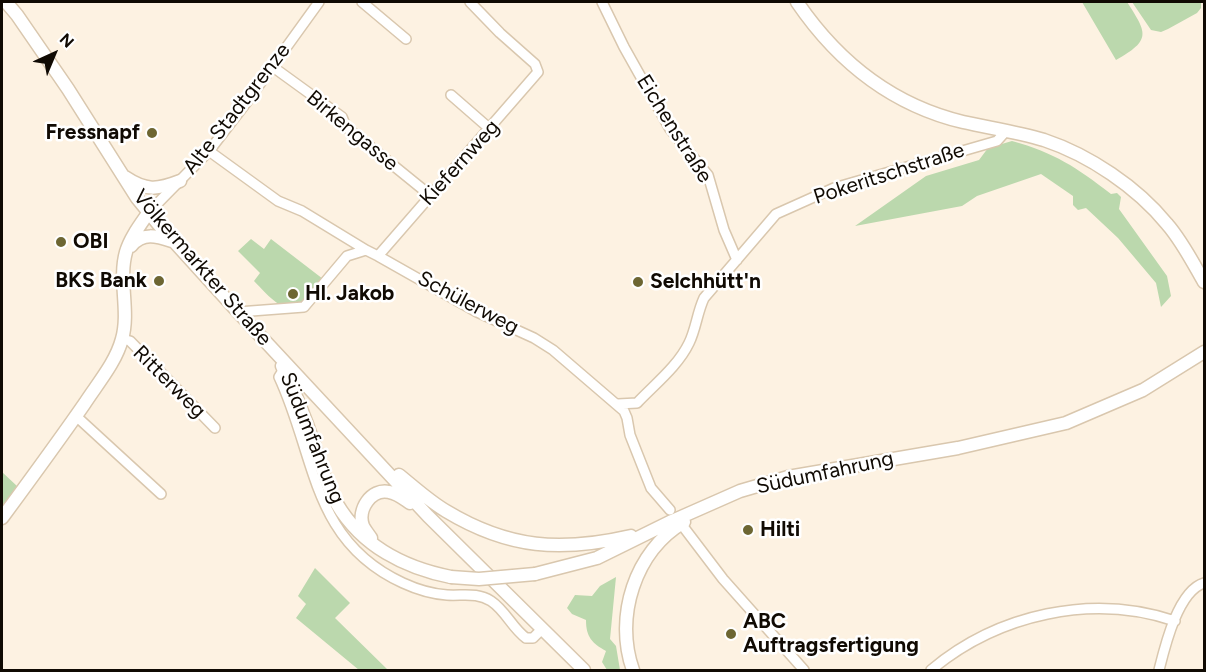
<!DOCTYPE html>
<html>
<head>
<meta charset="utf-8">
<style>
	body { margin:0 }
	#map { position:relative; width:1206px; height:672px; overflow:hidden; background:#fdf2e2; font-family:Figtree,sans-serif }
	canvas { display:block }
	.frame { position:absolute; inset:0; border:3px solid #100a03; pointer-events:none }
	.north { position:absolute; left:24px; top:24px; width:60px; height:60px; -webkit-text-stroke:4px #fff; paint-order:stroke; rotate:44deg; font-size:16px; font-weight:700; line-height:24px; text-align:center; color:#100a03 }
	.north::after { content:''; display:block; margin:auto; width:21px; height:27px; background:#100a03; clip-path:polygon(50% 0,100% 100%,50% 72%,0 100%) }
</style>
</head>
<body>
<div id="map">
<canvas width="1206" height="672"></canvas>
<div class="frame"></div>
<div class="north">N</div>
</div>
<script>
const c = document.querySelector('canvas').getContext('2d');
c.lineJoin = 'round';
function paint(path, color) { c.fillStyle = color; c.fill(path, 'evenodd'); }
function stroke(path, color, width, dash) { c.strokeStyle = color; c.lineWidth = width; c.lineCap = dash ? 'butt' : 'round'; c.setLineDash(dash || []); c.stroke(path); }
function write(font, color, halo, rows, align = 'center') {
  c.font = font + ' Figtree,sans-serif'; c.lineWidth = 5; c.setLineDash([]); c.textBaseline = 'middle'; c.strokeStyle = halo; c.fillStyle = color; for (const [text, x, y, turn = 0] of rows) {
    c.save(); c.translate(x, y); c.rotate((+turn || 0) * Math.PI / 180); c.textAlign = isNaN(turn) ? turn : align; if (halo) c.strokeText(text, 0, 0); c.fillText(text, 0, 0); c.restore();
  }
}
const green = new Path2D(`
	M 1082,2 L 1127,2 C 1147,33 1152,40 1116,60 Z
	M 1132,2 L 1201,2 L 1201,8 L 1197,13 L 1168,29 L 1161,32 L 1151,30 Z
	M 1012,141 C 1055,153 1076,167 1111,194 L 1117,193 L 1121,197 L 1119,209 L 1167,276 L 1171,296 L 1161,307 L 1156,283 L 1118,238 L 1086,208 L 1078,210 L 1073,205 L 1073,196 L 1041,174 L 977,196 L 962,206 L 855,226 L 926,176 L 979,160 L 988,148 Z
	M 251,239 L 264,249 L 271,239 L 323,279 C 317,287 310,300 302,305 C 283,316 266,293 254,281 L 260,273 L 238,251 Z
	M 2,472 L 17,486 L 2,507 Z
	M 315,568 L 350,603 L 335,618 L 388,670 L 359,670 L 296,618 L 306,604 L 298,596 Z
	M 616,577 L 610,639 L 616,646 L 620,670 L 607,670 L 602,662 L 606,651 C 592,643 586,637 586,620 L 572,614 L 567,608 L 575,595 L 592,596 L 600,586 Z`);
const minor = new Path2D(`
	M 362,2 L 406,39
	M 602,2 L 624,47 L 670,129 L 708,175 L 724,230 L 737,260
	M 273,67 L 342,117 L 346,127 L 431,196
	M 451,95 L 490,129
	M 209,151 L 278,201 L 302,211 L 366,250 L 378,256 L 477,312 L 534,338 L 553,350 L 624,411 L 627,418 L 630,435 L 651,488 L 670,510
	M 149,212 L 209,151 L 249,99 L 319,2
	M 378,256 L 538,72 L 535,64 L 500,33 L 470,2
	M 238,312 L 304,307 L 347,256 L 366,250
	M 122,339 L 130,341 L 215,428
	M 284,369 L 279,377 C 316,456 311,541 403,583 C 416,589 432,594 447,595 C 463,596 477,592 491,601 C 506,611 512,628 526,638 L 533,638 L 541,630
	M 618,404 L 637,403 C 655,384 678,366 689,343 C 696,329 697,313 704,298 L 776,214 L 834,188 L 997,141 L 1006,131
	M 76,416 L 161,494
	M 685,529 L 723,579 L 804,670
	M 931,670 C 998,614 1092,593 1175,621
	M 1159,670 C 1165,646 1178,591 1204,583`);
const major = new Path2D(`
	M 6,2 L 17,15 L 68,89 L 137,198 L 159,225 L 238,312 L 428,516 L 584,670
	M 797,2 C 838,62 892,105 963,122 C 990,128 1018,132 1044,140 C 1089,155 1137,187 1167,224 C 1182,241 1193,263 1204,282
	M 125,177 C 146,191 157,190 180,181
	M 131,246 C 143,232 156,236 172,241
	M 282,366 C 295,392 305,417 314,444 C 321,464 326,486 337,504 C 362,546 405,568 451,577
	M 399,475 C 414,487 429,501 446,511 C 509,549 561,552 631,536
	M 2,518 C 30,480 58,442 85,403 C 98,383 116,362 122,339 C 130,311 118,280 126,252 C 130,238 140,225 149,212
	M 371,538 C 369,535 365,530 363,526 C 357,510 371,488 389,492 C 397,493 404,499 410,503
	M 535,574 L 597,558 L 672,521 L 740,491 L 788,477 L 958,448 L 1066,423 L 1143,390 L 1204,352
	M 633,670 C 614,617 635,551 684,522`);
const majorBridge = new Path2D(`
	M 451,577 L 479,579 L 535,574`);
const markers = [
	[152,133,6,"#6d6632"],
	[61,242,6,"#6d6632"],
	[159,281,6,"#6d6632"],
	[638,282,6,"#6d6632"],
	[293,294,6,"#6d6632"],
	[748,530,6,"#6d6632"],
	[731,634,6,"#6d6632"]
];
const streetNames = [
	["Alte Stadtgrenze",237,109,-52],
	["Eichenstraße",674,129,58],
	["Birkengasse",352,131,40],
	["Kiefernweg",460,163,-48],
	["Pokeritschstraße",889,174,-18],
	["Völkermarkter Straße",202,268,49],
	["Schülerweg",468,303,28],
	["Ritterweg",169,382,45],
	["Südumfahrung",312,438,68],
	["Südumfahrung",825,473,-12]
];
const poiNames = [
	["Fressnapf",140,133,"right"],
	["OBI",73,242],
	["BKS Bank",147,281,"right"],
	["Selchhütt'n",650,282],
	["Hl. Jakob",305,294],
	["Hilti",760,530],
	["ABC",743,622],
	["Auftragsfertigung",743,646]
];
paint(green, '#bbd8ad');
stroke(minor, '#d9c7ae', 12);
stroke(major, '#d9c7ae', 15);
stroke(minor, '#fff', 9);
stroke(major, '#fff', 12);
stroke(majorBridge, '#d9c7ae', 15, []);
stroke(majorBridge, '#fff', 12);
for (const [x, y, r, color] of markers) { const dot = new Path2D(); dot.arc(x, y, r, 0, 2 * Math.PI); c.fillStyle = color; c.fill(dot); stroke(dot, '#fff', 2); }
write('21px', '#100a03', '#fff', streetNames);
write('bold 21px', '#100a03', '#fff', poiNames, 'left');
</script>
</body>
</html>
